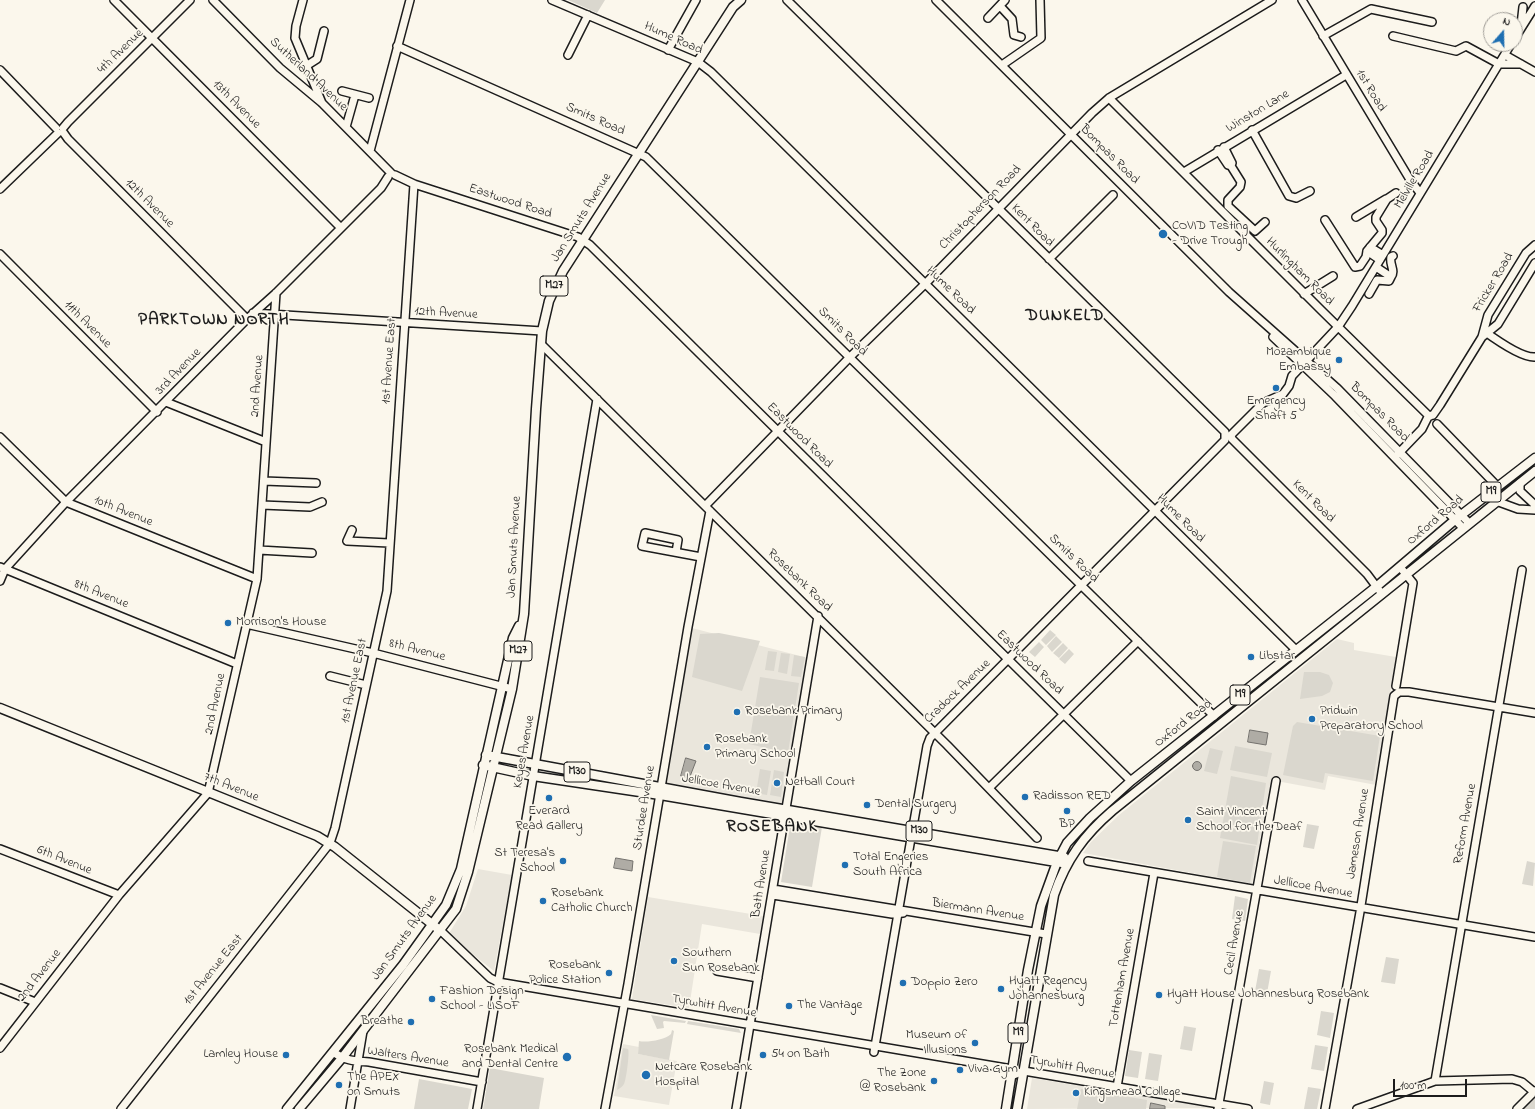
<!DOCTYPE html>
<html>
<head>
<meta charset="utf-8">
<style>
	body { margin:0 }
	#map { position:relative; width:1535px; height:1109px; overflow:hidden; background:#fbf7ec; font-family:"Indie Flower",sans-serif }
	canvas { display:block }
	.north { position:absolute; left:1483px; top:12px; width:40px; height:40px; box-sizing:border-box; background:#fbf7ec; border:1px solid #a29f99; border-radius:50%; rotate:20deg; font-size:11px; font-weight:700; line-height:16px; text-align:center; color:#1c1c1c }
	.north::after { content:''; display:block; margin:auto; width:14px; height:18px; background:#1f6fb2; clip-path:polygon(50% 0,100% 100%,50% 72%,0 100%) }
	.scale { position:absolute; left:1393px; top:1079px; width:74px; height:18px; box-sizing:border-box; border:2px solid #1c1c1c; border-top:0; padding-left:5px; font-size:12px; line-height:14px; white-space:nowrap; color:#1c1c1c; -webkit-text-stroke:3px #fbf7ec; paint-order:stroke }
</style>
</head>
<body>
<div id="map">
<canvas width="1535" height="1109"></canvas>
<div class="north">N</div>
<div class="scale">100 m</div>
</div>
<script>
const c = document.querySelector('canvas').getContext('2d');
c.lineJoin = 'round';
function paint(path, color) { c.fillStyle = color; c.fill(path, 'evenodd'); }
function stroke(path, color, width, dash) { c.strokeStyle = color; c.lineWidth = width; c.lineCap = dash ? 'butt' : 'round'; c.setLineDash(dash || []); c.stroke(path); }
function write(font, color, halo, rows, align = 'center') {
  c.font = font + ' "Indie Flower",sans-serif'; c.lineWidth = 3.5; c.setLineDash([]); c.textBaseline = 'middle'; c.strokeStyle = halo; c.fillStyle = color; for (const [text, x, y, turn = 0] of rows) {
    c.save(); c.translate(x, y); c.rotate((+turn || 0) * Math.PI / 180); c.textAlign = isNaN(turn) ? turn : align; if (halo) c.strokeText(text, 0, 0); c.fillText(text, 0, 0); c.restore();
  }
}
const built = new Path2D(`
	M 688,627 L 808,658 L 787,810 L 661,787 Z
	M 1337,639 L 1354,643 L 1354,650 L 1396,657 L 1376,785 L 1328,776 L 1325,790 L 1271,780 L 1252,884 L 1083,853 L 1091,842 L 1119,815 Z
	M 478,869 L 512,875 L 494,971 L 448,935 L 466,906 Z
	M 648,897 L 763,916 L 760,934 L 702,924 L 689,1008 L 632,999 Z
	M 623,1044 L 639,1047 L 638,1054 L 677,1061 L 669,1105 L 614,1096 Z
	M 1032,1078 L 1213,1108 L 1027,1109 Z`);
const green = new Path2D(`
	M 568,0 L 605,0 L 597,13 Z
	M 1050,630 L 1056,635 L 1046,645 L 1041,640 Z
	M 719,633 L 760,641 L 742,691 L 692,677 L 700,634 Z
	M 1056,636 L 1062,642 L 1052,652 L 1047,646 Z
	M 1039,642 L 1044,647 L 1035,657 L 1029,652 Z
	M 1063,643 L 1068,648 L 1059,658 L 1053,653 Z
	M 1069,649 L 1074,654 L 1065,664 L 1059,659 Z
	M 768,651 L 777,652 L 774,671 L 765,670 Z
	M 781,653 L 790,654 L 787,674 L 778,672 Z
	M 794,655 L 805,657 L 801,677 L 791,676 Z
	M 1304,672 L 1320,672 L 1329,675 L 1333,683 L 1330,692 L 1322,696 L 1300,699 Z
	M 760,677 L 799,683 L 788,753 L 749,744 Z
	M 1297,722 L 1380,736 L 1373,781 L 1325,773 L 1323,783 L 1283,775 L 1293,726 Z
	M 1235,746 L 1272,753 L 1267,777 L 1230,770 Z
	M 1210,748 L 1223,751 L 1217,774 L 1204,771 Z
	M 760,769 L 771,771 L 767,795 L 756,793 Z
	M 774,770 L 784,772 L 781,797 L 770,795 Z
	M 1231,776 L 1266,783 L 1257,845 L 1220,838 Z
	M 795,823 L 822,827 L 812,887 L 781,882 L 790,826 Z
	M 1307,824 L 1319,826 L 1314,849 L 1303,847 Z
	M 1223,841 L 1256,846 L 1250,883 L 1217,877 Z
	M 1527,861 L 1535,863 L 1533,886 L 1522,884 Z
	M 1235,896 L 1248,899 L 1245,921 L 1232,919 Z
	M 1386,957 L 1399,959 L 1395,984 L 1381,982 Z
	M 1259,969 L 1271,971 L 1266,999 L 1254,997 Z
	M 1321,1011 L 1334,1013 L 1330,1038 L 1317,1035 Z
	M 651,1015 L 686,1021 L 685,1023 L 664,1021 L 663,1022 L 664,1028 L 657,1029 Z
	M 688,1021 L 739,1029 L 741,1033 L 687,1024 Z
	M 1184,1026 L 1196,1028 L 1192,1051 L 1180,1049 Z
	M 672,1030 L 674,1031 L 669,1060 L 638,1054 L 639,1041 C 646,1043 665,1040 671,1034 Z
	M 1315,1045 L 1328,1047 L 1324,1071 L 1311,1069 Z
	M 623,1048 L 628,1049 C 630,1052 626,1081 624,1084 C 622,1087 620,1088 617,1090 Z
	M 1129,1050 L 1142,1052 L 1138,1078 L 1125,1076 Z
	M 1149,1053 L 1162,1055 L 1158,1081 L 1145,1079 Z
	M 490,1068 L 544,1078 L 539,1109 L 483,1109 Z
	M 419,1079 L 472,1089 L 468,1109 L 414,1109 Z
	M 1264,1081 L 1274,1083 L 1270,1105 L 1260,1103 Z
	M 1308,1087 L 1321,1089 L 1317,1109 L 1304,1109 Z
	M 1081,1089 L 1147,1100 L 1146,1109 L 1077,1109 Z
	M 1535,1096 L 1535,1109 L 1523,1109 Z`);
const water = new Path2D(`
	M 1250,730 L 1268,733 L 1266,745 L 1248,742 Z
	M 686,758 L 696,761 L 689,779 L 681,776 Z
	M1192.5 766a4.5 4.5 0 1 1 9 0a4.5 4.5 0 1 1-9 0Z
	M 616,858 L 633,861 L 632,871 L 614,868 Z
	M 1151,1103 L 1165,1106 L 1165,1109 L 1150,1109 Z`);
const minor = new Path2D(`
	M 114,0 L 340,227
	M 213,0 L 280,68 L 322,103 L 391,173
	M 303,0 L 296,26 L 295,38 L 322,103
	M 552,0 L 698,62 L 711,72 L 1296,650
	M 787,0 L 1225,432 L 1225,440 L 930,738 L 927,746 L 874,1052
	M 936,0 L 1229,292 L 1337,388 L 1469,523
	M 1302,0 L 1409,178 L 1420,193
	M 1000,6 L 1012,19 L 1014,35 L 1021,37
	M 988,18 L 1005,0
	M 1521,25 L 1523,7
	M 1323,36 L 1371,9 L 1432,22
	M 1393,36 L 1456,51 L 1466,46 L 1499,64 L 1521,64
	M 1515,38 L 1535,6
	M 397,46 L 646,157 L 1214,716
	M 668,50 L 696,0
	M 568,55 L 588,15
	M 1505,55 L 1535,72
	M 1002,65 L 1041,38 L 1040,0
	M 306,66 L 317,59 L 324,31
	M 0,70 L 56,128
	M 342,91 L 369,98
	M 1109,98 L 1321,310 L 1429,416
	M 346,127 L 355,95
	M 63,128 L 68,122 L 190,0
	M 1252,130 L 1289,196 L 1296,198 L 1310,191
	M 63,132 L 68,139 L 247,319
	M 1224,147 L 1232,163 L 1231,166
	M 1218,150 L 1228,165 L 1231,166 L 1241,182 L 1240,187 L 1228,200 L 1228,206 L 1255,231 L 1265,222
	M 370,151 L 410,0
	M 1184,172 L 1346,75
	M 395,175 L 414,184 L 578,237 L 590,245 L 1131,781
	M 0,189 L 58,133
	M 1356,217 L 1386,199
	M 1325,220 L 1355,267 L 1360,266 L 1366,257 L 1367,251 L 1382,233 L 1382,230 L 1376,221 L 1376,217 L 1387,199 L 1396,193
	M 1370,247 L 1383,255
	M 1367,251 L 1380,260
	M 0,254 L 157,412
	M 1049,259 L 1113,195
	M 1391,277 C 1396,271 1389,264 1391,257 L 1393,256
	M 1304,294 L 1333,276
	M 1369,294 L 1377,280 L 1389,281 L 1391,277 L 1376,267
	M 253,313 L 542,331
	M 1484,331 C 1495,339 1522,358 1535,357
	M 1273,337 L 1335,396 L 1463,528
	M 1482,337 L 1498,324 L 1535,263
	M 541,344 L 947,745 L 1037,838
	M 166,402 L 266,442
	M 1433,415 L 1440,405 L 1482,337 L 1488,315 L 1526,253 L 1535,245
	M 1437,424 L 1498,487
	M 0,437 L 66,502 L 257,579
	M 1398,454 L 1422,429 L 1428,417 L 1432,415
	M 264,481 L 316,483
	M 1520,483 L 1520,491 L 1535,505
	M 1496,501 L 1518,509 L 1535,510
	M 262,505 L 310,507 L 322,502
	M 705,506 L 850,357 L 925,284 L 1092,113 L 1109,98 L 1272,0
	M 352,530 L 347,541 L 389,543
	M 259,550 L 312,553
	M 676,552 L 678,540 L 645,533 L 642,546 L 701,557
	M 0,567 L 237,664
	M 0,581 L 5,569 L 66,502 L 247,319 L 276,293 L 381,188 L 388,177
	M 1382,594 L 1367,574 L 1232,439 L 1231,435 L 1263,403 L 1283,394 L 1289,386 L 1292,376 L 1338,327 L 1352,306 L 1511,44
	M 246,624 L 373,653 L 512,689
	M 330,676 L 366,685
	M 1396,686 L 1413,583 L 1400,567
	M 989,788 L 1138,641
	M 0,849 L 119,895
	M 1088,861 L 1535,937
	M 773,889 L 1046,934
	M 773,895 L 892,914 L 903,913
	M 441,931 L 490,978 L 498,982 L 1012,1069
	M 717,971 L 758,978
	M 0,988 L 35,1002
	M 0,1048 L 119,895 L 208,793 L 257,579 L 276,293
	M 333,1052 C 346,1061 354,1061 369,1062 L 482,1082
	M 1011,1076 L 1024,1071 L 1248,1109
	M 1435,1081 L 1522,570
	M 1117,1087 L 1154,873
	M 121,1109 L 330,843 L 335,828 L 387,591 L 414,184
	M 350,1109 L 363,1031
	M 477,1109 L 597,399
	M 605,1109 L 628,984 L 688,627 L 710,511
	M 736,1109 L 818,616
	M 1218,1109 L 1276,781
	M 1325,1109 L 1360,912 L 1394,696 L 1399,692 L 1409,692 L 1535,713
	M 1357,1109 L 1435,1081 L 1512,1079 L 1522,1082 L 1534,1092
	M 1517,1109 L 1535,1091`);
const major = new Path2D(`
	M 0,708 L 317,836 L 335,847 L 437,928
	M 486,755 L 741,802 L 1064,857
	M 483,765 L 533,776 L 660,795 L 1062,863
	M 287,1109 L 403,965 L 446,905 L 461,869 L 513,638 L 519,626
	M 299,1109 L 342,1058 L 456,909 L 468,872 L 512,689 L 524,614 L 536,409 L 542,331 L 549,301 L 563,271 L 733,7 L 741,0
	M 1006,1109 L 1028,970 L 1041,906 L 1057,862 L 1067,843 L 1090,818 L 1131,781 L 1376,587 L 1456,519 L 1535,458
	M 1017,1109 L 1054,895 C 1066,860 1084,835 1112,811 L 1535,471`);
const markers = [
	[1163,234,5,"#1f6fb2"],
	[1339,360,4,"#1f6fb2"],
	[1276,388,4,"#1f6fb2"],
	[228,623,4,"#1f6fb2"],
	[1251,657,4,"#1f6fb2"],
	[737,712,4,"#1f6fb2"],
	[1312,719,4,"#1f6fb2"],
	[707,747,4,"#1f6fb2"],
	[777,783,4,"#1f6fb2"],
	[1025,797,4,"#1f6fb2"],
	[549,798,4,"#1f6fb2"],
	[867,805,4,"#1f6fb2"],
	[1067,811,4,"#1f6fb2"],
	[1188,820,4,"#1f6fb2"],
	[563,861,4,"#1f6fb2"],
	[845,865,4,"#1f6fb2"],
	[543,901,4,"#1f6fb2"],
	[674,961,4,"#1f6fb2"],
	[609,973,4,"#1f6fb2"],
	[903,983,4,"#1f6fb2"],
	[1001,989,4,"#1f6fb2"],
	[1159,995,4,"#1f6fb2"],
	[432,999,4,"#1f6fb2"],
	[789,1006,4,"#1f6fb2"],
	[411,1022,4,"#1f6fb2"],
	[975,1043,4,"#1f6fb2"],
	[286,1055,4,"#1f6fb2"],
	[763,1055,4,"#1f6fb2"],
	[567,1057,5,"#1f6fb2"],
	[960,1070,4,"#1f6fb2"],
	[646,1075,5,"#1f6fb2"],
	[934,1081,4,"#1f6fb2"],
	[339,1085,4,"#1f6fb2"],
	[1076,1093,4,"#1f6fb2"]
];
const shields = [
	[554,286,28],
	[1491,492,20],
	[518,651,28],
	[1240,695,20],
	[577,772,26],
	[919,831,26],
	[1018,1033,20]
];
const shieldNames = [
	["M27",554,286],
	["M9",1491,492],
	["M27",518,651],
	["M9",1240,695],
	["M30",577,772],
	["M30",919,831],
	["M9",1018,1033]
];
const streetNames = [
	["Hume Road",673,39,24],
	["4th Avenue",121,52,-44],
	["Sutherland Avenue",308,75,43],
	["1st Road",1370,91,59],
	["13th Avenue",236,105,45],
	["Winston Lane",1258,112,-31],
	["Smits Road",595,120,24],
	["Bompas Road",1109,155,45],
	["Melville Road",1415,180,-59],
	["Eastwood Road",510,202,18],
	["12th Avenue",149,204,45],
	["Christopherson Road",981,208,-46],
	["Jan Smuts Avenue",582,218,-58],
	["Kent Road",1032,226,45],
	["Hurlingham Road",1299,272,45],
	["Fricker Road",1494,283,-59],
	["Hume Road",950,291,44],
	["12th Avenue",446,314,3],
	["11th Avenue",87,325,45],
	["Smits Road",842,332,45],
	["1st Avenue East",390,361,-86],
	["3rd Avenue",179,372,-46],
	["2nd Avenue",258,386,-86],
	["Bompas Road",1379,413,45],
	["Eastwood Road",799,436,45],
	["Kent Road",1313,502,45],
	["10th Avenue",123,512,22],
	["Hume Road",1180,519,45],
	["Oxford Road",1436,521,-40],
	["Jan Smuts Avenue",515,547,-87],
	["Smits Road",1073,559,44],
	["Rosebank Road",799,581,44],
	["8th Avenue",101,595,22],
	["8th Avenue",417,651,14],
	["Eastwood Road",1029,663,44],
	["1st Avenue East",355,681,-78],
	["Cradock Avenue",958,692,-44],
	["2nd Avenue",216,704,-78],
	["Oxford Road",1184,724,-38],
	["Keyes Avenue",525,752,-80],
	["Jellicoe Avenue",721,786,10],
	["7th Avenue",231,788,22],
	["Sturdee Avenue",645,808,-81],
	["Reform Avenue",1466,824,-80],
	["Jameson Avenue",1359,834,-81],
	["6th Avenue",64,861,22],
	["Bath Avenue",762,884,-81],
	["Jellicoe Avenue",1313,888,10],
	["Biermann Avenue",978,911,9],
	["Jan Smuts Avenue",405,938,-54],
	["Cecil Avenue",1235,943,-80],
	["1st Avenue East",214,970,-51],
	["2nd Avenue",40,976,-52],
	["Tottenham Avenue",1123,978,-80],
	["Tyrwhitt Avenue",714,1007,10],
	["Walters Avenue",408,1058,9],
	["Tyrwhitt Avenue",1072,1068,10]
];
const poiNames = [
	["COVID Testing",1172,227],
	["- Drive Trough",1172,242],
	["Mozambique",1331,353,"right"],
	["Embassy",1331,368,"right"],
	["Emergency",1276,402,"center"],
	["Shaft 5",1276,417,"center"],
	["Morrison's House",236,623],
	["Libstar",1259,657],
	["Rosebank Primary",745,712],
	["Pridwin",1320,712],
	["Preparatory School",1320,727],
	["Rosebank",715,740],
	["Primary School",715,755],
	["Netball Court",785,783],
	["Radisson RED",1033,797],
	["Dental Surgery",875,805],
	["Everard",549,812,"center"],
	["Read Gallery",549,827,"center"],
	["Saint Vincent",1196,813],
	["School for the Deaf",1196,828],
	["BP",1067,825,"center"],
	["St Teresa's",555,854,"right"],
	["School",555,869,"right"],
	["Total Engeries",853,858],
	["South Africa",853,873],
	["Rosebank",551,894],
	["Catholic Church",551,909],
	["Southern",682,954],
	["Sun Rosebank",682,969],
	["Rosebank",601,966,"right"],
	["Police Station",601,981,"right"],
	["Hyatt Regency",1009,982],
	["Johannesburg",1009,997],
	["Doppio Zero",911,983],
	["Fashion Design",440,992],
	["School - LISOF",440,1007],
	["Hyatt House Johannesburg Rosebank",1167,995],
	["The Vantage",797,1006],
	["Breathe",403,1022,"right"],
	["Museum of",967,1036,"right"],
	["Illusions",967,1051,"right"],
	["Rosebank Medical",558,1050,"right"],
	["and Dental Centre",558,1065,"right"],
	["Lamley House",278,1055,"right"],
	["54 on Bath",771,1055],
	["Netcare Rosebank",655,1068],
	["Hospital",655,1083],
	["Viva Gym",968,1070],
	["The Zone",926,1074,"right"],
	["@ Rosebank",926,1089,"right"],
	["The APEX",347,1078],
	["on Smuts",347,1093],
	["Kingsmead College",1084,1093]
];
const districtNames = [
	["DUNKELD",1065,317],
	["PARKTOWN NORTH",214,321],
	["ROSEBANK",772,828]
];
paint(built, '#eae6dc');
paint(green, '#dad7ce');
paint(water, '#afaca5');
stroke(water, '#74726e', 1);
stroke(minor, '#1c1c1c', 10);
stroke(major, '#1c1c1c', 11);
stroke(minor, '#fbf7ec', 7);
stroke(major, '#fbf7ec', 8);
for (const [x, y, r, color] of markers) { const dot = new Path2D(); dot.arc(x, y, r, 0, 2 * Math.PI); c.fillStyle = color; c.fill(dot); stroke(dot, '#fbf7ec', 1.5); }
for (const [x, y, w] of shields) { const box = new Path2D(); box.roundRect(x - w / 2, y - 10, w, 20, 3); c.fillStyle = '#fbf7ec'; c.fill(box); stroke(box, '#1c1c1c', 1); }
write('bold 12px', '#1c1c1c', null, shieldNames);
write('13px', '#1c1c1c', '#fbf7ec', streetNames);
write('13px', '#1c1c1c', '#fbf7ec', poiNames, 'left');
c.letterSpacing = '1px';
write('bold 17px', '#1c1c1c', '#fbf7ec', districtNames);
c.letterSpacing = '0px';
</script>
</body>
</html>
